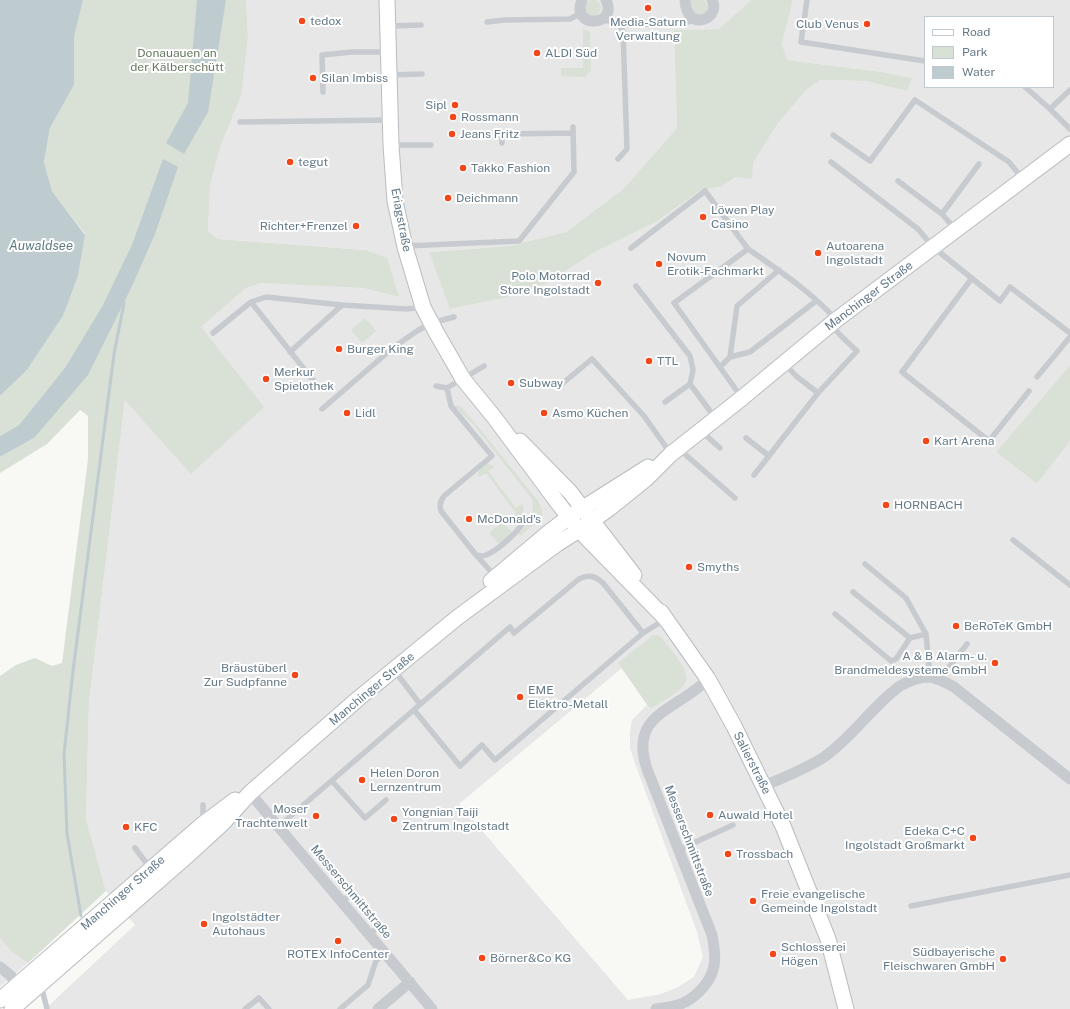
<!DOCTYPE html>
<html>
<head>
<meta charset="utf-8">
<style>
	body { margin:0 }
	#map { position:relative; width:1070px; height:1009px; overflow:hidden; background:#f8f8f5; font-family:"Public Sans",sans-serif }
	canvas { display:block }
	.legend { position:absolute; left:924px; top:16px; width:130px; height:72px; box-sizing:border-box; background:#fff; border:1px solid #c1c9d0; margin:0; padding:5px 7px; list-style:none; font-size:12px; color:#647989 }
	.legend li { display:flex; align-items:center; gap:8px; height:20px }
	.legend b { width:20px; border:1px solid #c1c9d0 }
</style>
</head>
<body>
<div id="map">
<canvas width="1070" height="1009"></canvas>
<ul class="legend">
<li><b style="height:5px;background:#fff"></b>Road</li>
<li><b style="height:11px;background:#d9e0d5"></b>Park</li>
<li><b style="height:11px;background:#becbcf"></b>Water</li>
</ul>
</div>
<script>
const c = document.querySelector('canvas').getContext('2d');
c.lineJoin = 'round';
function paint(path, color) { c.fillStyle = color; c.fill(path, 'evenodd'); }
function stroke(path, color, width, dash) { c.strokeStyle = color; c.lineWidth = width; c.lineCap = dash ? 'butt' : 'round'; c.setLineDash(dash || []); c.stroke(path); }
function write(font, color, halo, rows, align = 'center') {
  c.font = font + ' "Public Sans",sans-serif'; c.lineWidth = 4; c.setLineDash([]); c.textBaseline = 'middle'; c.strokeStyle = halo; c.fillStyle = color; for (const [text, x, y, turn = 0] of rows) {
    c.save(); c.translate(x, y); c.rotate((+turn || 0) * Math.PI / 180); c.textAlign = isNaN(turn) ? turn : align; if (halo) c.strokeText(text, 0, 0); c.fillText(text, 0, 0); c.restore();
  }
}
const built = new Path2D(`
	M 246,0 L 751,0 L 719,29 L 674,30 L 677,128 L 623,189 L 566,232 L 509,246 L 429,252 L 451,309 L 504,298 L 545,284 L 595,252 L 656,222 L 701,190 L 721,187 L 736,177 L 753,163 L 778,123 L 793,104 L 806,90 L 821,80 L 865,81 L 907,91 L 911,78 L 882,72 L 787,60 L 782,44 L 793,0 L 1070,0 L 1070,365 L 996,452 L 1037,484 L 1070,441 L 1070,1009 L 45,1009 L 135,925 L 106,891 L 86,819 L 89,703 L 125,400 L 201,327 L 246,288 L 261,283 L 309,285 L 363,288 L 399,297 L 365,250 L 218,239 L 208,231 L 210,168 L 248,34 ZM 925,17 L 1053,17 L 1053,87 L 925,87 ZM 618,663 L 678,690 L 649,709 L 647,705 L 632,720 L 630,733 L 630,748 L 636,766 L 697,932 L 703,957 L 694,977 L 678,987 L 661,994 L 628,1000 L 459,804 L 622,668 Z
	M 0,938 L 12,952 L 28,963 L 0,987 Z`);
const green = new Path2D(`
	M585 8a8 8 0 1 1 16 0a8 8 0 1 1-16 0Z
	M 83,0 L 246,0 L 248,34 L 241,96 L 222,141 L 210,184 L 208,231 L 218,239 L 365,250 L 387,258 L 399,297 L 363,288 L 261,283 L 246,288 L 201,327 L 264,407 L 191,474 L 125,400 L 89,703 L 86,819 L 106,891 L 28,963 L 12,952 L 0,938 L 0,676 L 16,665 L 35,658 L 52,666 L 62,663 L 88,459 L 88,416 L 80,410 L 47,444 L 0,473 L 0,457 L 34,438 L 56,380 L 19,425 L 0,436 L 0,396 L 27,370 L 63,316 L 78,276 L 85,234 L 52,191 L 44,162 L 50,128 L 74,85 L 74,36 Z
	M 690,0 L 704,0 L 708,6 C 707,12 704,15 698,15 L 692,10 Z
	M 751,0 L 793,0 L 782,44 L 787,60 L 882,72 L 912,78 L 907,91 L 865,81 L 821,80 L 806,90 L 778,123 L 753,163 L 752,179 L 736,177 L 721,187 L 701,190 L 656,222 L 595,252 L 545,284 L 504,298 L 450,309 L 429,252 L 509,246 L 566,232 L 623,189 L 677,128 L 674,30 L 719,29 Z
	M 583,29 L 590,32 L 591,70 L 585,77 L 561,76 L 561,68 L 583,68 Z
	M 365,318 L 376,331 L 362,343 L 351,330 Z
	M 1070,365 L 1070,441 L 1037,484 L 996,452 Z
	M 456,405 L 461,407 L 475,423 L 538,501 C 541,507 544,513 541,519 L 520,536 L 518,534 C 528,524 536,514 532,499 L 473,424 L 455,407 Z
	M 488,463 L 491,464 L 494,467 L 488,471 L 516,508 L 522,504 C 525,510 523,514 517,518 L 512,517 L 516,513 L 486,473 L 479,477 L 478,475 L 479,469 Z
	M 503,522 L 513,533 L 499,544 L 489,533 Z
	M 657,635 L 661,637 C 668,646 692,672 685,683 C 680,693 659,703 650,709 L 618,663 L 652,636 Z`);
const water = new Path2D(`
	M 0,0 L 83,0 L 74,37 L 74,85 L 50,128 L 44,162 L 52,191 L 85,235 L 78,276 L 63,316 L 27,370 L 0,396 Z
	M 197,0 L 226,0 L 208,112 L 184,154 L 166,143 L 188,103 Z
	M 163,159 L 178,167 L 155,234 L 132,286 L 88,375 L 34,438 L 0,457 L 0,436 L 19,425 L 65,368 L 102,307 L 132,245 Z`);
const stream = new Path2D(`
	M 81,916 L 67,833 L 64,754 L 73,671 L 114,354 L 124,303`);
const lane = new Path2D(`
	M 807,0 L 801,42 L 925,61
	M 602,19 L 619,25 L 623,31 L 627,149 L 618,159
	M 487,22 L 504,20 L 570,19 L 581,13
	M 619,25 L 683,23 L 695,20
	M 389,26 L 421,25
	M 391,75 L 422,74
	M 1025,87 L 1050,109 L 1070,129
	M 323,92 L 322,55 L 352,52 L 388,52
	M 1050,109 L 1070,90
	M 240,122 L 389,120
	M 833,135 L 870,161 L 915,100 L 1009,162 L 1022,178
	M 502,143 L 502,134 L 573,133
	M 391,145 L 431,145
	M 831,162 L 918,229 L 933,247 L 1000,301 L 1010,287 L 1070,333
	M 898,181 L 942,214
	M 956,230 L 942,214 L 979,164
	M 405,246 L 519,241 L 574,172 L 573,127
	M 631,248 L 705,191 L 748,249
	M 972,278 L 902,372 L 989,441 L 1029,391
	M 636,286 L 690,356 L 693,370 L 690,384
	M 213,333 L 251,302
	M 290,352 L 342,305 L 407,309 L 423,307
	M 730,357 L 750,352 L 816,301
	M 785,364 L 796,376 L 818,393 L 857,351 L 843,338 L 831,325
	M 720,367 L 730,357 L 737,306 L 779,270
	M 1037,377 L 1070,337
	M 436,386 L 447,388 L 484,366
	M 558,387 L 592,359 L 644,416 L 671,454
	M 447,388 L 451,406 L 492,456 L 444,496 C 440,501 439,505 441,511 L 476,555 L 496,577
	M 320,389 L 251,302 L 266,297 L 342,305
	M 742,398 L 674,303 L 748,249 C 777,269 813,293 836,320
	M 665,402 L 690,384 L 716,419
	M 322,409 L 394,347 L 417,331 L 431,323 L 454,317
	M 701,431 L 720,448
	M 746,438 L 769,456
	M 679,449 L 735,498
	M 754,475 L 818,393
	M 1013,540 L 1070,585
	M 476,555 C 480,556 483,556 486,555 C 497,551 520,531 524,520
	M 865,564 L 906,598 L 926,634 L 930,677
	M 853,592 L 910,638
	M 835,614 L 891,661 L 896,659 L 910,638 L 926,634
	M 394,670 L 420,704
	M 939,680 L 967,644
	M 414,710 L 460,766 L 482,745 L 495,760 L 643,633 L 666,619
	M 332,781 L 365,818 L 386,800
	M 203,805 L 203,821
	M 279,826 L 510,627 L 514,633 L 579,579 C 589,574 595,576 603,583 L 643,633
	M 135,848 L 150,868
	M 678,850 L 733,825
	M 342,902 L 352,893
	M 911,906 L 1070,875
	M 370,934 L 379,926
	M 41,985 L 47,1009
	M 245,1009 L 259,998 L 269,1009
	M 340,1009 L 368,985 L 376,961 L 385,953`);
const street = new Path2D(`
	M 582,0 C 570,29 619,27 606,0
	M 685,0 C 687,34 722,18 712,0
	M 764,786 C 784,777 806,769 824,757 C 853,737 872,706 900,686 C 909,681 919,677 929,677 C 938,678 947,683 954,687 L 1070,779
	M 250,793 L 432,1009
	M 0,967 L 10,975 L 21,990
	M 378,1009 L 410,982
	M 656,1009 C 663,1008 671,1007 678,1005 C 694,1000 711,983 714,966 C 716,956 714,945 712,935 L 647,769 C 628,713 677,711 708,679`);
const secondary = new Path2D(`
	M 387,0 L 391,145 L 395,201 L 405,247 L 423,307 L 436,332 L 463,379 L 494,417 L 558,503 L 579,530 L 666,619
	M 520,441 L 570,492 L 634,575
	M 491,581 L 548,533 L 569,517 L 648,467
	M 661,612 L 708,679 L 734,726 L 783,826 L 828,939 L 846,1009
	M 0,1000 L 203,824 L 235,800
	M 12,1009 L 188,855 L 223,823 L 250,793 L 359,698 L 458,617 L 557,544 L 579,530 L 610,508 L 646,479 L 671,454 L 742,398 L 836,320 L 1070,144`);
const markers = [
	[648,8,4,"#f3471a"],
	[302,21,4,"#f3471a"],
	[867,24,4,"#f3471a"],
	[537,53,4,"#f3471a"],
	[313,78,4,"#f3471a"],
	[455,105,4,"#f3471a"],
	[453,117,4,"#f3471a"],
	[452,134,4,"#f3471a"],
	[290,162,4,"#f3471a"],
	[463,168,4,"#f3471a"],
	[448,198,4,"#f3471a"],
	[703,217,4,"#f3471a"],
	[356,226,4,"#f3471a"],
	[818,253,4,"#f3471a"],
	[659,264,4,"#f3471a"],
	[598,283,4,"#f3471a"],
	[339,349,4,"#f3471a"],
	[649,361,4,"#f3471a"],
	[266,379,4,"#f3471a"],
	[511,383,4,"#f3471a"],
	[347,413,4,"#f3471a"],
	[544,413,4,"#f3471a"],
	[926,441,4,"#f3471a"],
	[886,505,4,"#f3471a"],
	[469,519,4,"#f3471a"],
	[689,567,4,"#f3471a"],
	[956,626,4,"#f3471a"],
	[995,663,4,"#f3471a"],
	[295,675,4,"#f3471a"],
	[520,697,4,"#f3471a"],
	[362,780,4,"#f3471a"],
	[710,815,4,"#f3471a"],
	[316,816,4,"#f3471a"],
	[394,819,4,"#f3471a"],
	[126,827,4,"#f3471a"],
	[973,838,4,"#f3471a"],
	[728,854,4,"#f3471a"],
	[753,901,4,"#f3471a"],
	[204,924,4,"#f3471a"],
	[338,941,4,"#f3471a"],
	[773,954,4,"#f3471a"],
	[482,958,4,"#f3471a"],
	[1003,959,4,"#f3471a"]
];
const poiNames = [
	["tedox",310,21],
	["Media-Saturn",648,22,"center"],
	["Verwaltung",648,36,"center"],
	["Club Venus",859,24,"right"],
	["ALDI Süd",545,53],
	["Silan Imbiss",321,78],
	["Sipl",447,105,"right"],
	["Rossmann",461,117],
	["Jeans Fritz",460,134],
	["tegut",298,162],
	["Takko Fashion",471,168],
	["Deichmann",456,198],
	["Löwen Play",711,210],
	["Casino",711,224],
	["Richter+Frenzel",348,226,"right"],
	["Autoarena",826,246],
	["Ingolstadt",826,260],
	["Novum",667,257],
	["Erotik-Fachmarkt",667,271],
	["Polo Motorrad",590,276,"right"],
	["Store Ingolstadt",590,290,"right"],
	["Burger King",347,349],
	["TTL",657,361],
	["Merkur",274,372],
	["Spielothek",274,386],
	["Subway",519,383],
	["Lidl",355,413],
	["Asmo Küchen",552,413],
	["Kart Arena",934,441],
	["HORNBACH",894,505],
	["McDonald's",477,519],
	["Smyths",697,567],
	["BeRoTeK GmbH",964,626],
	["A & B Alarm- u.",987,656,"right"],
	["Brandmeldesysteme GmbH",987,670,"right"],
	["Bräustüberl",287,668,"right"],
	["Zur Sudpfanne",287,682,"right"],
	["EME",528,690],
	["Elektro-Metall",528,704],
	["Helen Doron",370,773],
	["Lernzentrum",370,787],
	["Moser",308,809,"right"],
	["Trachtenwelt",308,823,"right"],
	["Yongnian Taiji",402,812],
	["Zentrum Ingolstadt",402,826],
	["Auwald Hotel",718,815],
	["KFC",134,827],
	["Edeka C+C",965,831,"right"],
	["Ingolstadt Großmarkt",965,845,"right"],
	["Trossbach",736,854],
	["Freie evangelische",761,894],
	["Gemeinde Ingolstadt",761,908],
	["Ingolstädter",212,917],
	["Autohaus",212,931],
	["Schlosserei",781,947],
	["Högen",781,961],
	["Südbayerische",995,952,"right"],
	["Fleischwaren GmbH",995,966,"right"],
	["ROTEX InfoCenter",338,954,"center"],
	["Börner&Co KG",490,958]
];
const parkNames = [
	["Donauauen an",177,53],
	["der Kälberschütt",177,67]
];
const streetNames = [
	["Eriagstraße",401,220,79],
	["Manchinger Straße",869,296,-37],
	["Manchinger Straße",372,689,-40],
	["Salierstraße",752,763,63],
	["Messerschmittstraße",689,841,69],
	["Messerschmittstraße",351,892,50],
	["Manchinger Straße",123,893,-41]
];
const waterNames = [
	["Auwaldsee",41,246]
];
paint(built, '#e6e7e6');
paint(green, '#d9e0d5');
paint(water, '#becbcf');
stroke(stream, '#becbcf', 3);
stroke(secondary, '#b7bdc2', 17);
stroke(lane, '#c7cbcf', 5.5);
stroke(street, '#c7cbcf', 11);
stroke(secondary, '#fff', 15);
for (const [x, y, r, color] of markers) { const dot = new Path2D(); dot.arc(x, y, r, 0, 2 * Math.PI); c.fillStyle = color; c.fill(dot); stroke(dot, '#fff', 1.5); }
write('12px', '#647989', '#fff', poiNames, 'left');
write('12px', '#667a60', '#fff', parkNames);
write('12px', '#647989', '#fff', streetNames);
write('italic 13px', '#607b84', '#fff', waterNames);
</script>
</body>
</html>
